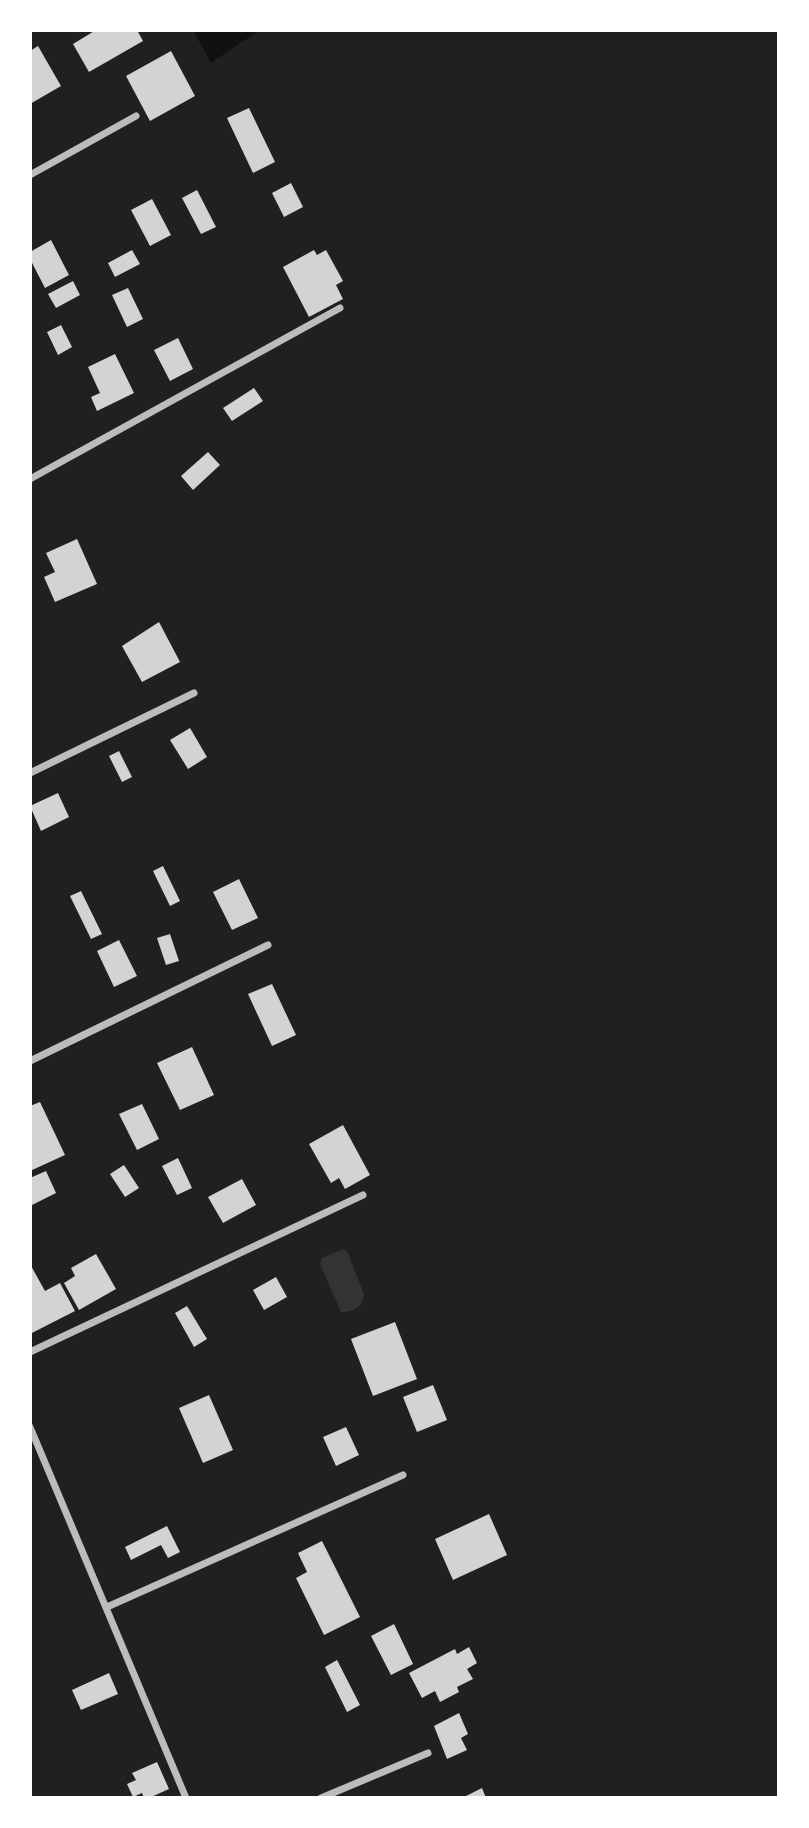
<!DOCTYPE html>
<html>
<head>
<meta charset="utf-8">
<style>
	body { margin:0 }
	#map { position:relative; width:809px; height:1828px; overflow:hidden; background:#111; font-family:"PT Sans",sans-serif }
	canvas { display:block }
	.frame { position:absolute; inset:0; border:32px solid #fff; pointer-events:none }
</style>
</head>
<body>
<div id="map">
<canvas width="809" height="1828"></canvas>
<div class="frame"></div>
</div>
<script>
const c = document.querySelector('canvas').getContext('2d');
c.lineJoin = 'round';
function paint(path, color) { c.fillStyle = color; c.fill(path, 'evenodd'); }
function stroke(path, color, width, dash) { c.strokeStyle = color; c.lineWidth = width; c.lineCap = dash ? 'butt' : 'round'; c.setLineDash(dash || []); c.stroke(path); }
const green = new Path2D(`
	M 30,30 L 193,30 L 211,63 L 260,30 L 779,30 L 779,1798 L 30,1798 Z`);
const water = new Path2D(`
	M 343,1249 L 347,1251 L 364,1294 C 363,1307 353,1312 341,1312 L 320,1264 L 322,1258 Z`);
const building = new Path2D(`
	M 96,30 L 137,30 L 143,41 L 89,72 L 73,44 Z
	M 38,46 L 61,86 L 30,104 L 30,51 Z
	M 171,51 L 195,96 L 150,121 L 126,76 Z
	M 249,108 L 275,162 L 253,173 L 227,118 Z
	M 291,183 L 303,207 L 284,217 L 272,193 Z
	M 197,190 L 216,227 L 201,234 L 182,198 Z
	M 152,199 L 171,235 L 150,246 L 131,210 Z
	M 51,240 L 69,275 L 45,288 L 30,259 L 30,252 Z
	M 132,250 L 140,264 L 115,277 L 108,263 Z
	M 314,250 L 317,255 L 326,250 L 343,281 L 336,285 L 343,299 L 309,317 L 283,267 Z
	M 73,281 L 80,295 L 56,308 L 48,294 Z
	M 128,288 L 143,319 L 127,327 L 112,295 Z
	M 61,325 L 72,347 L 58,355 L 47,332 Z
	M 178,338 L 193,369 L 170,381 L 154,350 Z
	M 115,354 L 134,393 L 97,411 L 91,397 L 100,393 L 88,367 Z
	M 254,388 L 263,401 L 232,421 L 223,408 Z
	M 208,452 L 220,465 L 193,490 L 181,476 Z
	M 77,539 L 97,584 L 55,602 L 44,577 L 55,572 L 46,553 Z
	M 159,622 L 180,662 L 142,682 L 122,646 Z
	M 190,728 L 207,757 L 188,769 L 170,740 Z
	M 119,751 L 132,777 L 122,782 L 109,756 Z
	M 58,793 L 69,817 L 41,831 L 30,806 Z
	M 163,866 L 180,901 L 170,906 L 153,871 Z
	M 239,879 L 258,918 L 232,930 L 213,892 Z
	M 81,891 L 102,934 L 91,939 L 70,896 Z
	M 170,934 L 179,961 L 166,965 L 157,938 Z
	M 119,940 L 137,976 L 114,987 L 97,951 Z
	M 272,984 L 296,1035 L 272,1046 L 248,994 Z
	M 192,1047 L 214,1095 L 180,1110 L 157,1063 Z
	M 40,1102 L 65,1155 L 30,1171 L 30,1106 Z
	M 142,1104 L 159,1139 L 137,1150 L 119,1114 Z
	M 343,1125 L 370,1175 L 345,1189 L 339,1178 L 331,1183 L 309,1144 Z
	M 178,1158 L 192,1188 L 177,1195 L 162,1166 Z
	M 124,1165 L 139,1188 L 125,1197 L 110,1174 Z
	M 46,1171 L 56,1193 L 30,1206 L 30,1178 Z
	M 242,1179 L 256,1205 L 223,1223 L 208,1197 Z
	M 96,1254 L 116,1289 L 79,1310 L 64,1283 L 75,1276 L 71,1268 Z
	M 30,1264 L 45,1291 L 60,1283 L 75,1311 L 30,1334 Z
	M 276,1277 L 287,1297 L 264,1310 L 253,1290 Z
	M 187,1306 L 207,1339 L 194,1347 L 175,1313 Z
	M 395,1322 L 417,1379 L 373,1396 L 351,1339 Z
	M 433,1385 L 447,1420 L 417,1432 L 403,1397 Z
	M 209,1395 L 233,1450 L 203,1463 L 179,1408 Z
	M 346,1427 L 359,1455 L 336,1466 L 323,1437 Z
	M 489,1514 L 507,1555 L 453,1580 L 435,1539 Z
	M 167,1526 L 180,1552 L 168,1558 L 161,1545 L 131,1560 L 125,1547 Z
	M 322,1541 L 360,1617 L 324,1635 L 296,1578 L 307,1572 L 298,1553 Z
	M 394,1624 L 413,1664 L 391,1675 L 371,1636 Z
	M 469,1647 L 477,1663 L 467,1669 L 473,1679 L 457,1687 L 459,1692 L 440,1702 L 435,1691 L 422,1698 L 409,1673 L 455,1649 L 457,1654 Z
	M 337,1660 L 360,1705 L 347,1712 L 325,1667 Z
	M 109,1673 L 118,1694 L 81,1710 L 72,1690 Z
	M 459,1713 L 468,1734 L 461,1738 L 467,1750 L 447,1759 L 434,1726 Z
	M 157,1762 L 169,1789 L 149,1798 L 144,1798 L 142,1793 L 133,1797 L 127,1784 L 136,1780 L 132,1773 Z
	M 482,1788 L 486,1798 L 462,1798 Z`);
const minor = new Path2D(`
	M 30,175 L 136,116
	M 30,479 L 340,308
	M 30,773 L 194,693
	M 30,1061 L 268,945
	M 30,1352 L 363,1195
	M 30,1427 L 186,1798
	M 107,1607 L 403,1475
	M 321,1798 L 428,1753`);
paint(green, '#202020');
paint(water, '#333');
paint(building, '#d3d3d3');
stroke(minor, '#bcbcbc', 7);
</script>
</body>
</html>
